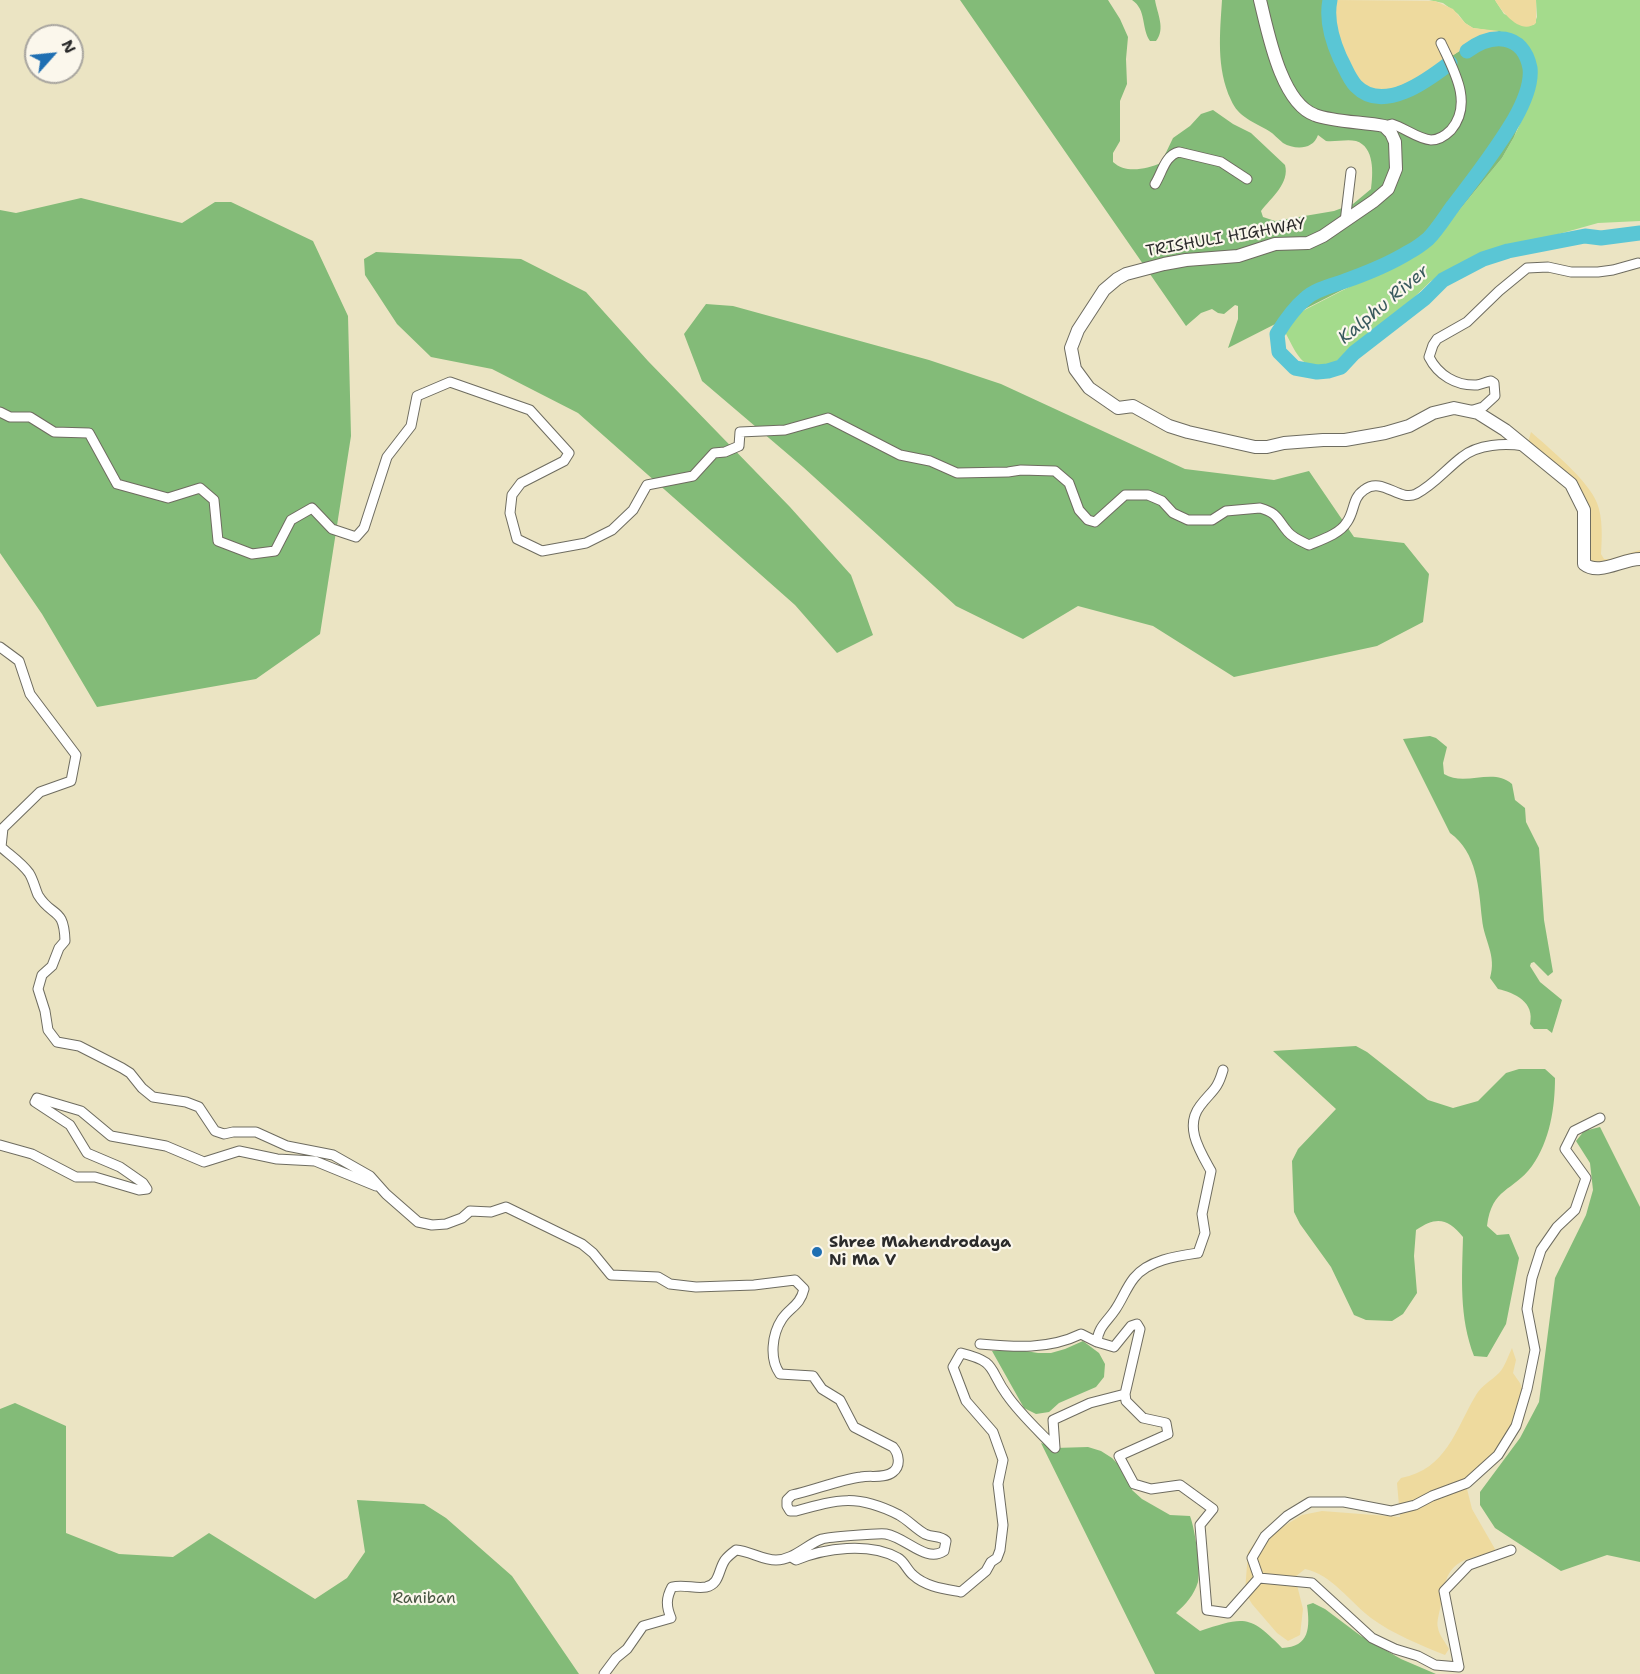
<!DOCTYPE html>
<html>
<head>
<meta charset="utf-8">
<style>
	body { margin:0 }
	#map { position:relative; width:1640px; height:1674px; overflow:hidden; background:#ebe4c3; font-family:"Shantell Sans",sans-serif }
	canvas { display:block }
	.north { position:absolute; left:24px; top:24px; width:60px; height:60px; box-sizing:border-box; background:#fbf7ec; border:2px solid #a8a59f; border-radius:50%; rotate:63deg; font-size:16px; font-weight:700; line-height:24px; text-align:center; color:#2b2b2b }
	.north::after { content:''; display:block; margin:auto; width:21px; height:27px; background:#1f6fb2; clip-path:polygon(50% 0,100% 100%,50% 72%,0 100%) }
</style>
</head>
<body>
<div id="map">
<canvas width="1640" height="1674"></canvas>
<div class="north">N</div>
</div>
<script>
const c = document.querySelector('canvas').getContext('2d');
c.lineJoin = 'round';
function paint(path, color) { c.fillStyle = color; c.fill(path, 'evenodd'); }
function stroke(path, color, width, dash) { c.strokeStyle = color; c.lineWidth = width; c.lineCap = dash ? 'butt' : 'round'; c.setLineDash(dash || []); c.stroke(path); }
function write(font, color, halo, rows, align = 'center') {
  c.font = font + ' "Shantell Sans",sans-serif'; c.lineWidth = 4.5; c.setLineDash([]); c.textBaseline = 'middle'; c.strokeStyle = halo; c.fillStyle = color; for (const [text, x, y, turn = 0] of rows) {
    c.save(); c.translate(x, y); c.rotate((+turn || 0) * Math.PI / 180); c.textAlign = isNaN(turn) ? turn : align; if (halo) c.strokeText(text, 0, 0); c.fillText(text, 0, 0); c.restore();
  }
}
const green = new Path2D(`
	M 1429,0 L 1495,0 L 1504,14 L 1534,25 L 1537,17 L 1536,0 L 1640,0 L 1640,221 L 1598,223 L 1477,257 L 1431,281 L 1402,309 L 1332,365 C 1302,373 1297,354 1285,332 L 1289,318 L 1417,252 L 1451,220 L 1502,158 L 1514,137 L 1525,113 L 1529,51 L 1524,45 L 1507,33 L 1473,28 L 1465,23 L 1458,14 L 1443,3 Z`);
const forest = new Path2D(`
	M 960,0 L 1108,0 L 1120,19 L 1128,37 L 1126,59 L 1127,84 L 1120,101 L 1120,141 L 1113,153 L 1113,162 C 1126,174 1146,169 1161,163 L 1173,138 L 1190,126 L 1201,114 L 1213,110 L 1233,124 L 1251,133 L 1285,165 C 1290,183 1271,198 1261,211 L 1263,217 L 1275,221 L 1334,211 L 1353,204 L 1371,189 C 1373,174 1375,147 1356,141 C 1347,139 1335,142 1326,141 L 1318,135 C 1313,150 1295,150 1283,143 C 1278,139 1274,134 1269,131 C 1254,122 1238,117 1231,100 C 1216,68 1220,33 1222,0 L 1335,0 C 1334,26 1339,51 1353,73 C 1358,81 1369,86 1376,91 C 1423,85 1455,46 1499,31 L 1513,37 L 1529,51 L 1535,76 L 1534,86 L 1514,137 L 1502,158 L 1451,220 L 1417,252 L 1228,348 L 1238,319 L 1238,306 L 1235,305 L 1224,314 L 1218,313 L 1212,309 L 1201,313 L 1186,326 Z
	M 1132,0 L 1155,0 C 1157,13 1166,29 1156,41 L 1150,41 C 1141,28 1147,10 1132,0 Z
	M 81,198 L 182,223 L 215,202 L 231,202 L 313,241 L 348,316 L 351,436 L 320,634 L 256,679 L 97,707 L 42,614 L 0,553 L 0,210 L 16,213 Z
	M 376,252 L 521,259 L 586,292 L 648,361 L 790,507 L 851,575 L 873,635 L 837,653 L 795,605 L 578,413 L 492,369 L 431,357 L 397,324 L 365,275 L 364,259 Z
	M 706,304 L 733,306 L 929,360 L 1001,384 L 1185,469 L 1274,480 L 1309,471 L 1354,537 L 1404,543 L 1429,574 L 1423,622 L 1377,646 L 1234,677 L 1153,626 L 1078,606 L 1023,639 L 956,606 L 803,467 L 702,381 L 684,334 Z
	M 1430,736 L 1436,738 L 1447,747 L 1443,763 L 1444,774 C 1465,787 1493,767 1512,784 L 1515,800 L 1525,808 L 1526,822 L 1539,848 L 1544,920 L 1553,972 L 1548,976 L 1534,962 L 1531,963 L 1530,966 L 1540,982 L 1562,1000 L 1552,1033 L 1547,1029 L 1534,1029 L 1530,1024 C 1535,1002 1515,993 1498,989 L 1490,978 C 1497,955 1484,941 1482,919 C 1479,889 1477,852 1450,833 L 1403,739 Z
	M 1356,1046 L 1367,1052 L 1428,1100 L 1453,1108 L 1478,1101 L 1506,1073 L 1519,1069 L 1545,1069 L 1555,1078 C 1555,1107 1550,1141 1532,1166 C 1513,1192 1492,1187 1487,1226 L 1497,1235 L 1509,1234 L 1519,1258 L 1506,1324 L 1487,1357 L 1474,1356 C 1459,1317 1462,1278 1463,1237 C 1448,1218 1436,1216 1416,1230 L 1414,1256 L 1417,1293 L 1403,1314 L 1392,1321 L 1366,1320 L 1354,1315 L 1331,1267 L 1300,1224 L 1294,1212 L 1292,1161 L 1298,1149 L 1336,1109 L 1273,1051 Z
	M 1600,1127 L 1640,1207 L 1640,1562 L 1607,1555 L 1561,1571 L 1495,1528 L 1480,1505 L 1480,1492 L 1520,1438 L 1539,1402 L 1555,1278 L 1586,1215 L 1593,1190 L 1590,1163 L 1576,1141 L 1584,1131 Z
	M 1083,1341 L 1099,1353 L 1105,1364 L 1104,1377 L 1096,1387 L 1059,1403 L 1049,1412 L 1036,1414 L 1024,1408 L 992,1351 L 1013,1349 L 1038,1353 L 1051,1353 L 1065,1349 Z
	M 15,1403 L 66,1426 L 66,1533 L 119,1554 L 173,1557 L 209,1533 L 315,1599 L 347,1578 L 365,1552 L 357,1500 L 424,1504 L 446,1518 L 512,1576 L 579,1674 L 0,1674 L 0,1409 Z
	M 1041,1443 L 1055,1448 L 1088,1447 L 1101,1451 L 1112,1458 L 1126,1472 L 1130,1478 L 1132,1490 L 1142,1499 L 1170,1515 L 1190,1516 C 1195,1529 1201,1569 1198,1582 C 1194,1595 1186,1604 1176,1613 L 1200,1631 C 1244,1617 1249,1614 1282,1648 C 1310,1647 1310,1627 1307,1605 L 1313,1603 L 1325,1609 L 1361,1636 L 1401,1659 L 1436,1674 L 1155,1674 Z`);
const sand = new Path2D(`
	M 1335,0 L 1435,1 L 1453,9 L 1465,23 L 1473,28 L 1499,31 C 1491,34 1482,37 1474,42 C 1451,55 1393,102 1366,89 C 1358,85 1354,75 1350,67 C 1339,44 1334,26 1335,0 Z
	M 1495,0 L 1536,0 L 1536,23 C 1521,36 1502,12 1495,0 Z
	M 1531,432 C 1549,448 1589,481 1597,503 C 1603,518 1602,538 1601,554 L 1604,559 L 1610,559 L 1640,550 L 1640,563 L 1609,573 L 1592,571 L 1588,552 L 1591,523 L 1585,502 L 1527,446 Z
	M 1512,1348 L 1516,1360 L 1513,1373 L 1520,1383 L 1527,1401 L 1524,1420 L 1500,1459 L 1467,1489 L 1472,1509 L 1495,1549 L 1492,1554 C 1454,1559 1446,1567 1441,1604 C 1440,1611 1436,1622 1438,1628 C 1439,1635 1446,1643 1449,1649 L 1445,1655 C 1420,1645 1393,1634 1371,1618 C 1350,1602 1331,1574 1305,1569 L 1295,1577 L 1303,1609 L 1300,1635 L 1288,1641 L 1277,1633 L 1252,1604 L 1245,1592 L 1248,1552 L 1256,1541 L 1266,1532 L 1279,1529 L 1302,1515 L 1322,1511 L 1400,1517 L 1397,1483 L 1401,1478 C 1447,1469 1455,1430 1476,1395 C 1482,1385 1491,1381 1499,1373 C 1505,1367 1508,1356 1512,1348 Z`);
const river = new Path2D(`
	M 1330,0 C 1326,19 1332,40 1340,58 C 1345,67 1349,79 1356,86 C 1383,114 1428,80 1450,63
	M 1467,51 C 1491,33 1523,32 1530,68 C 1532,85 1522,106 1514,120 C 1496,150 1474,179 1453,206 C 1445,217 1437,230 1428,239 C 1422,244 1415,249 1409,252 C 1388,265 1365,274 1342,282 C 1330,286 1314,290 1305,299 C 1293,309 1285,321 1277,334 L 1279,352 L 1295,368 L 1317,372 L 1328,371 L 1341,367 L 1354,353 L 1425,298 L 1443,280 L 1483,259 L 1508,251 L 1585,236 L 1601,238 L 1640,233`);
const minor = new Path2D(`
	M 1384,126 L 1392,124 C 1405,128 1418,139 1431,140 C 1439,140 1446,135 1451,130 C 1474,103 1453,69 1441,43
	M 1155,184 C 1162,173 1165,155 1179,152 L 1221,162 L 1247,179
	M 1345,222 L 1351,172
	M 1470,411 L 1483,407 L 1495,396 L 1494,383 L 1491,381 C 1486,382 1482,384 1477,385 C 1456,386 1438,375 1429,357 L 1433,345 L 1437,339 L 1467,322 L 1499,291 L 1527,268 L 1548,267 L 1571,272 L 1598,272 L 1613,270 L 1638,263
	M 0,412 L 10,417 L 30,417 L 54,432 L 89,433 L 117,484 L 168,498 L 200,488 L 214,500 L 218,541 L 252,554 L 275,551 L 291,520 L 312,508 L 332,529 L 356,537 L 364,528 L 387,457 L 411,426 L 417,396 L 450,382 L 530,410 L 569,453 L 564,461 L 521,483 L 512,495 L 510,513 L 517,539 L 542,551 L 586,543 L 612,530 L 633,510 L 647,485 L 693,476 L 714,453 L 725,452 L 739,446 L 740,432 L 785,430 L 828,418 L 900,455 L 930,461 L 957,473 L 1008,472 L 1021,470 L 1055,471 L 1069,483 L 1079,510 L 1088,520 L 1095,522 L 1125,495 L 1148,495 L 1162,501 L 1173,513 L 1188,520 L 1212,520 L 1226,511 L 1260,508 C 1278,513 1277,519 1288,532 C 1293,538 1301,541 1309,545 C 1321,540 1340,534 1347,522 C 1355,511 1352,498 1364,490 C 1382,476 1399,502 1416,494 C 1434,485 1446,469 1462,457 C 1478,444 1505,443 1524,446
	M 0,647 L 19,661 L 30,694 L 76,755 L 71,781 L 40,792 L 3,828 L 1,847 C 10,855 22,863 29,873 C 33,879 35,888 38,895 C 52,918 64,906 65,941 L 59,948 L 52,966 L 42,975 L 38,989 L 45,1011 L 48,1030 L 57,1042 L 79,1046 L 122,1068 L 130,1073 L 142,1088 L 153,1097 L 186,1102 L 199,1107 L 215,1131 L 224,1134 L 233,1132 L 256,1132 L 287,1146 L 333,1155 L 370,1176 L 386,1194 L 418,1222 L 432,1225 L 446,1224 L 462,1218 L 470,1211 L 491,1212 L 506,1207 L 582,1244 L 593,1253 L 611,1275 L 658,1277 L 670,1284 L 696,1287 L 754,1285 L 795,1280 L 804,1289 C 800,1306 790,1307 782,1319 C 772,1334 769,1359 780,1374 L 813,1376 L 822,1389 L 840,1400 L 854,1427 L 893,1447 C 899,1454 901,1466 893,1472 C 884,1479 871,1475 861,1477 C 838,1480 815,1490 792,1495 L 787,1500 L 787,1506 L 790,1511 L 796,1511 C 839,1499 857,1494 899,1515 C 908,1520 916,1529 925,1534 C 933,1538 940,1535 946,1541 L 944,1551 C 926,1563 907,1538 886,1534 C 879,1533 828,1537 822,1539 C 806,1545 793,1560 776,1560 C 762,1560 750,1551 736,1550 C 732,1553 728,1556 725,1560 C 718,1570 720,1584 706,1587 C 695,1589 684,1584 672,1587 C 666,1598 666,1606 671,1618 L 643,1626 L 627,1649 L 616,1658 L 604,1674
	M 1223,1070 C 1217,1091 1212,1090 1200,1106 C 1184,1127 1200,1151 1211,1171 L 1202,1214 L 1205,1233 L 1198,1253 C 1177,1256 1148,1260 1134,1278 C 1126,1288 1122,1300 1115,1310 C 1107,1322 1098,1327 1097,1342 L 1114,1347 L 1131,1326 L 1137,1324 L 1140,1329 L 1125,1394 L 1126,1401 L 1143,1418 L 1166,1423 L 1168,1434 L 1119,1456 L 1134,1484 L 1151,1489 L 1180,1485 L 1213,1509 L 1200,1525 L 1207,1610 L 1228,1613 L 1259,1578 L 1252,1558 L 1265,1536 L 1287,1516 L 1310,1502 L 1344,1502 L 1391,1511 L 1415,1505 L 1432,1496 L 1467,1483 L 1498,1455 L 1516,1426 L 1527,1389 L 1535,1350 L 1527,1309 L 1532,1278 L 1541,1250 L 1557,1227 L 1575,1210 L 1586,1178 L 1565,1149 L 1574,1131 L 1600,1118
	M 0,1145 L 32,1154 L 76,1177 L 95,1177 L 139,1190 L 147,1189 L 143,1183 L 120,1167 L 87,1153 L 70,1125 L 35,1102 L 37,1098 L 81,1111 L 111,1136 L 166,1146 L 204,1162 L 239,1151 L 277,1159 L 315,1161 L 376,1186
	M 980,1344 C 1014,1347 1048,1350 1081,1334 L 1097,1342
	M 791,1557 L 796,1560 C 825,1548 869,1542 898,1558 C 904,1561 907,1570 913,1575 C 926,1587 945,1589 961,1592 L 986,1571 L 991,1562 L 997,1558 L 1000,1550 L 1003,1525 L 998,1484 L 1003,1460 L 993,1432 L 966,1401 L 953,1367 L 961,1353 C 998,1362 988,1369 1007,1395 C 1020,1414 1039,1431 1055,1448 L 1053,1420 L 1090,1403 L 1125,1394
	M 1259,1578 L 1312,1583 L 1372,1638 L 1395,1649 L 1418,1656 L 1435,1665 L 1459,1667 L 1444,1591 L 1469,1565 L 1511,1550`);
const tertiary = new Path2D(`
	M 1260,0 C 1268,32 1281,103 1315,115 C 1333,122 1364,122 1384,126 L 1391,133 L 1395,142 L 1396,169 L 1388,189 L 1374,201 L 1323,236 L 1308,243 L 1275,244 L 1238,256 L 1186,260 L 1164,264 L 1126,274 L 1117,279 L 1104,290 L 1078,330 L 1071,348 L 1075,369 L 1089,388 L 1118,408 L 1133,406 L 1169,426 L 1188,432 L 1255,447 L 1267,447 L 1284,443 L 1323,440 L 1345,440 L 1385,433 L 1409,426 L 1433,413 L 1454,408 L 1478,413 L 1505,430 L 1571,484 L 1584,510 L 1584,564 C 1599,576 1622,559 1640,559`);
const markers = [
	[817,1252,6,"#1f6fb2"]
];
const streetNames = [
	["TRISHULI HIGHWAY",1226,238,-10]
];
const poiNames = [
	["Shree Mahendrodaya",829,1243],
	["Ni Ma V",829,1261]
];
const parkNames = [
	["Raniban",424,1599]
];
const waterNames = [
	["Kalphu River",1384,305,-40]
];
paint(green, '#a4db8c');
paint(forest, '#83bb78');
paint(sand, '#eeda9e');
stroke(river, '#5ac6d5', 15);
stroke(minor, '#6e6c60', 11);
stroke(tertiary, '#6e6c60', 14);
stroke(minor, '#fff', 9);
stroke(tertiary, '#fff', 12);
for (const [x, y, r, color] of markers) { const dot = new Path2D(); dot.arc(x, y, r, 0, 2 * Math.PI); c.fillStyle = color; c.fill(dot); stroke(dot, '#fbf7ec', 2); }
write('16px', '#2b2b2b', '#fbf7ec', streetNames);
write('bold 16px', '#2b2b2b', '#fbf7ec', poiNames, 'left');
write('16px', '#495743', '#fbf7ec', parkNames);
write('italic 18px', '#395a5e', '#fbf7ec', waterNames);
</script>
</body>
</html>
